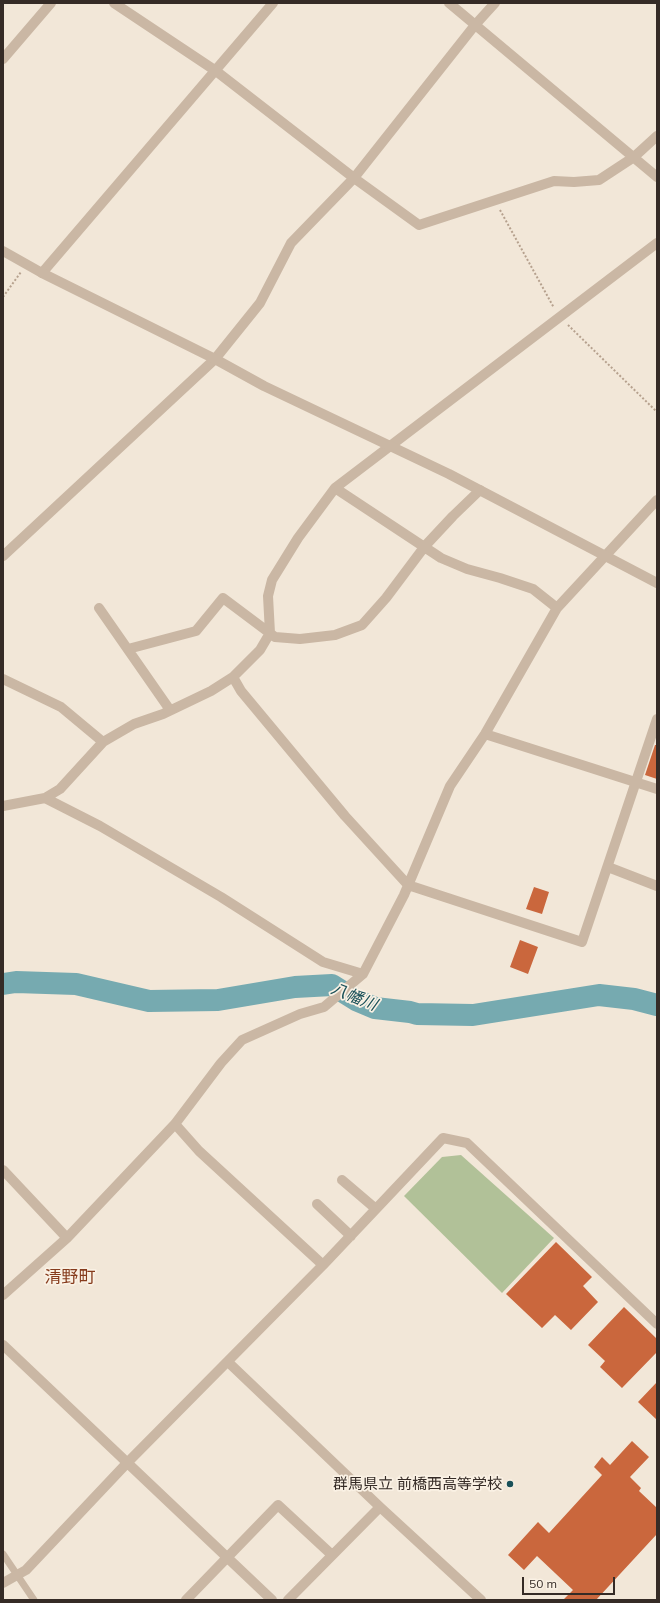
<!DOCTYPE html>
<html>
<head>
<meta charset="utf-8">
<style>
	body { margin:0 }
	#map { position:relative; width:660px; height:1603px; overflow:hidden; background:#f2e7d8; font-family:Mulish,sans-serif }
	canvas { display:block }
	.frame { position:absolute; inset:0; border:4px solid #352b26; pointer-events:none }
	.scale { position:absolute; left:522px; top:1577px; width:93px; height:18px; box-sizing:border-box; border:2px solid #352b26; border-top:0; padding-left:5px; font-size:12px; line-height:14px; white-space:nowrap; color:#352b26; -webkit-text-stroke:3px #faf1e4; paint-order:stroke }
</style>
</head>
<body>
<div id="map">
<canvas width="660" height="1603"></canvas>
<div class="frame"></div>
<div class="scale">50 m</div>
</div>
<script>
const c = document.querySelector('canvas').getContext('2d');
c.lineJoin = 'round';
function paint(path, color) { c.fillStyle = color; c.fill(path, 'evenodd'); }
function stroke(path, color, width, dash) { c.strokeStyle = color; c.lineWidth = width; c.lineCap = dash ? 'butt' : 'round'; c.setLineDash(dash || []); c.stroke(path); }
function write(font, color, halo, rows, align = 'center') {
  c.font = font + ' Mulish,"Noto Sans JP",sans-serif'; c.lineWidth = 3.5; c.setLineDash([]); c.textBaseline = 'middle'; c.strokeStyle = halo; c.fillStyle = color; for (const [text, x, y, turn = 0] of rows) {
    c.save(); c.translate(x, y); c.rotate((+turn || 0) * Math.PI / 180); c.textAlign = isNaN(turn) ? turn : align; if (halo) c.strokeText(text, 0, 0); c.fillText(text, 0, 0); c.restore();
  }
}
const green = new Path2D(`
	M 461,1155 L 554,1238 L 502,1293 L 404,1196 L 442,1157 Z`);
const river = new Path2D(`
	M 3,984 L 16,982 L 76,984 L 149,1001 L 218,1000 L 295,987 L 332,985 L 356,1000 L 375,1008 L 410,1012 L 417,1014 L 473,1015 L 599,995 L 634,999 L 657,1005`);
const building = new Path2D(`
	M 655,745 L 657,745 L 657,779 L 645,775 Z
	M 534,887 L 549,892 L 542,914 L 526,909 Z
	M 520,940 L 538,947 L 528,974 L 510,967 Z
	M 556,1242 L 592,1277 L 583,1286 L 598,1302 L 571,1330 L 555,1315 L 542,1328 L 506,1294 Z
	M 624,1307 L 657,1339 L 657,1352 L 622,1388 L 600,1367 L 605,1361 L 588,1345 Z
	M 657,1382 L 657,1420 L 638,1402 Z
	M 632,1441 L 649,1457 L 630,1477 L 641,1488 L 639,1491 L 657,1508 L 657,1534 L 596,1600 L 563,1600 L 573,1590 L 537,1556 L 524,1570 L 508,1555 L 538,1522 L 549,1533 L 602,1475 L 594,1467 L 602,1457 L 610,1465 Z`);
const path = new Path2D(`
	M 500,210 L 554,308
	M 3,297 L 21,272
	M 568,325 L 657,412`);
const service = new Path2D(`
	M 3,1554 L 34,1600`);
const minor = new Path2D(`
	M 114,3 L 216,71 L 354,178 L 419,225 L 554,181 L 574,182 L 599,180 L 634,157 L 657,136
	M 449,3 L 657,177
	M 3,59 L 51,3
	M 42,273 L 273,3
	M 335,488 L 441,558 L 467,569 L 500,578 L 533,589 L 557,608
	M 3,556 L 215,359 L 260,303 L 291,243 L 354,178 L 475,25 L 495,3
	M 99,608 L 170,710
	M 128,649 L 196,631 L 223,598 L 275,637 L 300,639 L 335,635 L 362,625 L 386,598 L 425,546 L 453,516 L 480,490
	M 233,677 L 241,691 L 345,816 L 408,885 L 582,942 L 657,719
	M 3,679 L 61,707 L 103,742
	M 485,734 L 657,789
	M 45,798 L 100,826 L 221,897 L 323,962 L 363,974
	M 3,806 L 45,798 L 60,789 L 103,742 L 134,724 L 163,714 L 211,691 L 233,677 L 260,650 L 270,633 L 268,596 L 272,580 L 298,538 L 335,488 L 657,243
	M 608,867 L 657,886
	M 175,1124 L 199,1151 L 323,1265
	M 3,1170 L 67,1238
	M 342,1180 L 376,1209
	M 317,1204 L 351,1236
	M 3,1295 L 67,1238 L 175,1124 L 221,1063 L 242,1040 L 300,1014 L 324,1007 L 363,974 L 404,895 L 450,786 L 485,734 L 557,608 L 657,500
	M 3,1345 L 272,1600
	M 228,1362 L 380,1507 L 481,1600
	M 3,1583 L 26,1570 L 127,1463 L 323,1265 L 443,1138 L 467,1143 L 657,1324
	M 186,1600 L 278,1505 L 332,1555
	M 288,1600 L 380,1507`);
const tertiary = new Path2D(`
	M 3,251 L 42,273 L 215,359 L 264,386 L 449,474 L 657,583`);
const markers = [
	[510,1484,4,"#1a5058"]
];
const poiNames = [
	["群馬県立 前橋西高等学校",502,1484]
];
const waterNames = [
	["八幡川",354,997,22]
];
const quarterNames = [
	["清野町",70,1278]
];
paint(green, '#b1c198');
stroke(river, '#76aab0', 22);
paint(building, '#ca673d');
stroke(path, '#b6a18e', 2, [2, 2]);
stroke(service, '#cab7a4', 7);
stroke(minor, '#cab7a4', 10);
stroke(tertiary, '#cab7a4', 10);
for (const [x, y, r, color] of markers) { const dot = new Path2D(); dot.arc(x, y, r, 0, 2 * Math.PI); c.fillStyle = color; c.fill(dot); stroke(dot, '#faf1e4', 1.5); }
write('15px', '#352b26', '#faf1e4', poiNames, 'right');
write('italic 16px', '#1a5058', '#faf1e4', waterNames);
write('17px', '#863b1c', '#faf1e4', quarterNames);
</script>
</body>
</html>
